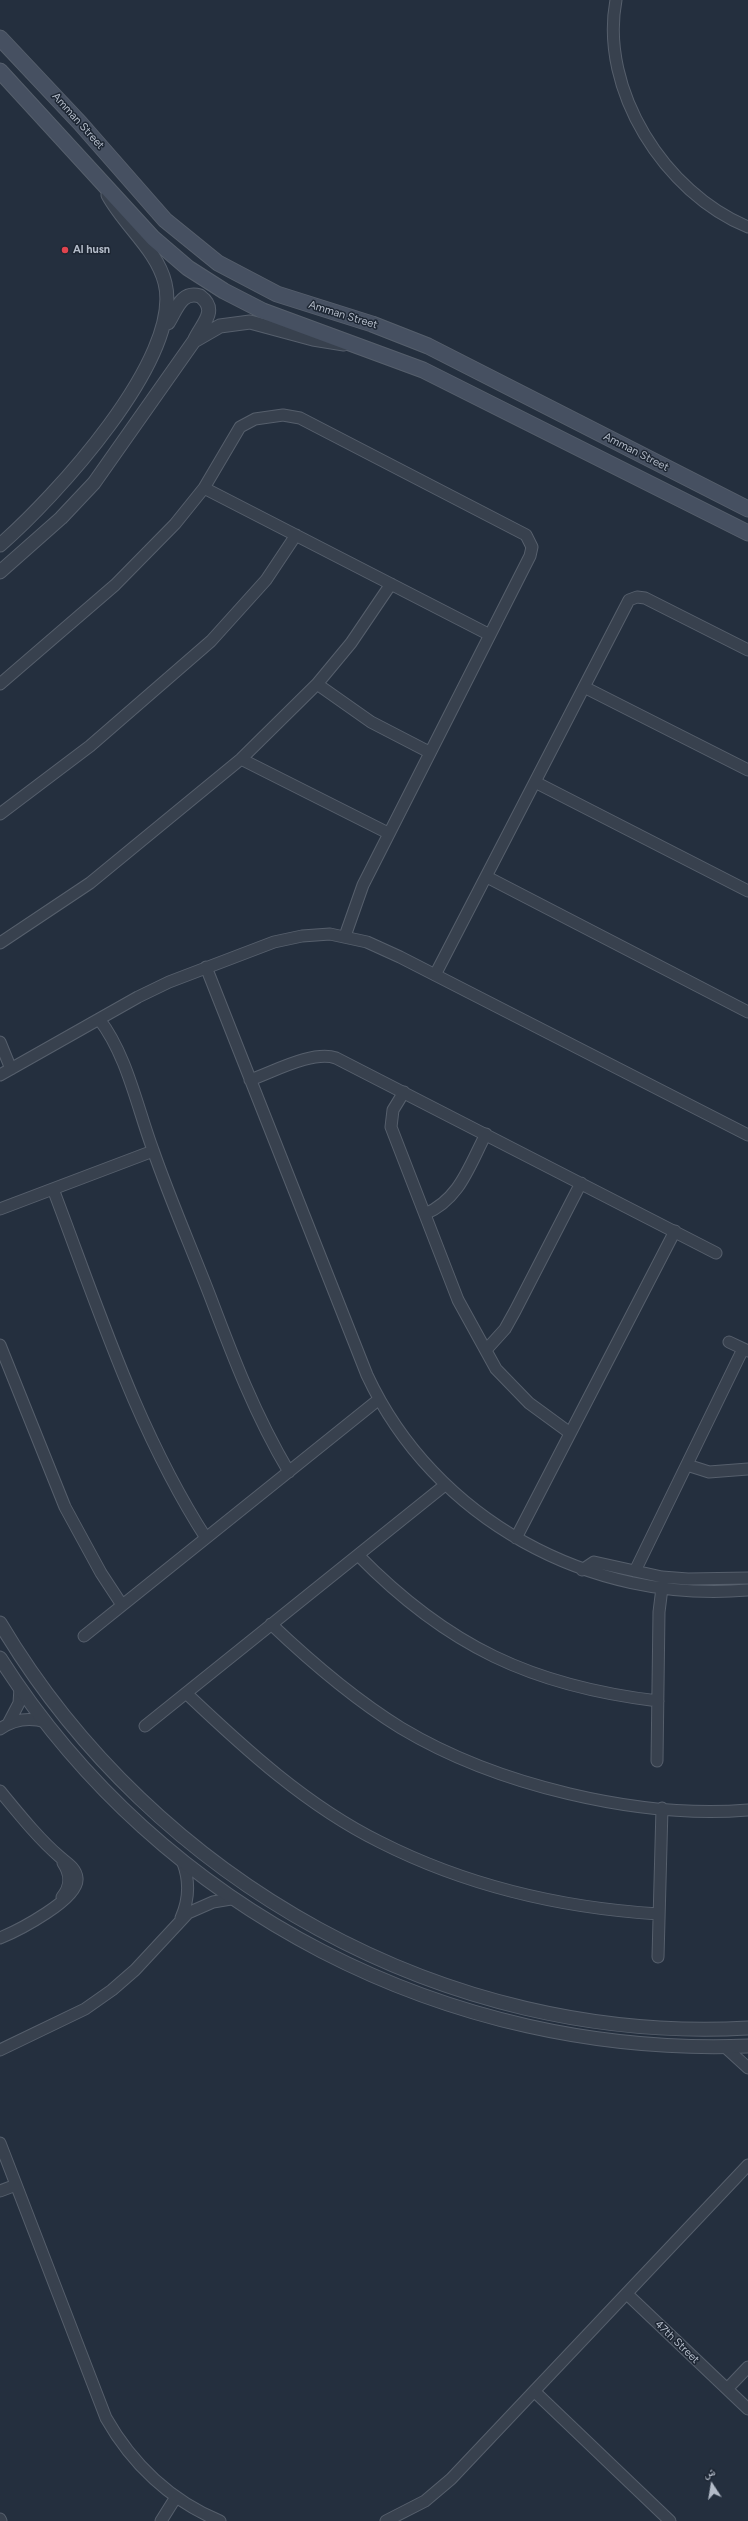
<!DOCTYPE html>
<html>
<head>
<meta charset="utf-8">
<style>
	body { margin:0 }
	#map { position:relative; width:748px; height:2521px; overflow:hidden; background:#242f3e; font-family:Figtree,"Noto Naskh Arabic",sans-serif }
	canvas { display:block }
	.north { position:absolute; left:692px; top:2465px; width:40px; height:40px; -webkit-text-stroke:3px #1d2633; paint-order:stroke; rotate:348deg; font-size:11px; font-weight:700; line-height:16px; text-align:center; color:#b4bcc9 }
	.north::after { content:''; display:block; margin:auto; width:14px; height:18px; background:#b4bcc9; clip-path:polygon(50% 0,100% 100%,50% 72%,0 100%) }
</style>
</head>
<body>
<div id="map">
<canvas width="748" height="2521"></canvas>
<div class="north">ش</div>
</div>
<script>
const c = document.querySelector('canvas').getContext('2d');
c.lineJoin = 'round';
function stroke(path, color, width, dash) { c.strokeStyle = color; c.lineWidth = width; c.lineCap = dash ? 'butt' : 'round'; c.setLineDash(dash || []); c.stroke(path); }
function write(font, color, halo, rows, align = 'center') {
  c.font = font + ' Figtree,sans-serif'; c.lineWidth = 3; c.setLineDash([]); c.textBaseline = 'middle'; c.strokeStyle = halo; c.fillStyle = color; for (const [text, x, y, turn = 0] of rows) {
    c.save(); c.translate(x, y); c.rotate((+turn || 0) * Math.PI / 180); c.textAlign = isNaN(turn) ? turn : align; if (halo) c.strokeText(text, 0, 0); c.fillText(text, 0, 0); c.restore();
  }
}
const minor = new Path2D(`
	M 616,0 C 599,90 665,193 748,227
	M 204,488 L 490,635
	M 0,684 L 115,585 L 175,524 L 204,488 L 240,427 L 255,419 L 283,415 L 300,418 L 526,535 L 532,547 L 530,556 L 363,885 L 345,936
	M 317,684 L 371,722 L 429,752
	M 584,687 L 748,770
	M 241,759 L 388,833
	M 535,782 L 748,891
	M 0,814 L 90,746 L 211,641 L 266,580 L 296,535
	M 487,877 L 748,1012
	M 0,943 L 90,883 L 241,759 L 317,684 L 351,643 L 391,584
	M 206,967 L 367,1375 C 434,1519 590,1604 748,1590
	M 435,975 L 629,600 L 637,597 L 645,598 L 748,650
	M 99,1019 C 127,1055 137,1107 153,1150 C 170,1199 191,1247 210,1296 C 233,1357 255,1415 289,1472
	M 0,1042 L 11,1069
	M 0,1075 L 138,997 L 169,982 L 274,942 L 302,936 L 330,934 L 367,942 L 400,957 L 748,1135
	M 250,1080 C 273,1072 313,1050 336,1058 L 716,1253
	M 404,1092 L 393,1110 L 391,1127 L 458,1300 L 496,1369 L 529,1403 L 570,1433
	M 53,1189 C 98,1307 137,1431 206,1538
	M 0,1209 L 153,1151
	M 425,1214 C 460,1199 469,1166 486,1134
	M 729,1342 L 748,1351
	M 0,1345 L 65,1507 L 101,1573 L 122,1605
	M 486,1350 L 505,1329 L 515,1311 L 581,1183
	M 687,1465 L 709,1472 L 748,1469
	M 516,1538 L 675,1231
	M 358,1555 C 447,1646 532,1686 658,1701
	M 582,1570 L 594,1562 L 662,1577 L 688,1579 L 748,1578
	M 635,1571 L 743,1349
	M 271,1624 C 312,1663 354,1699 401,1728 C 496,1785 638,1819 748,1810
	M 84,1636 L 378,1400
	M 186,1693 C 245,1749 307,1806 380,1842 C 467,1886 561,1908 659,1914
	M 8,1724 L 19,1703 L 20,1688
	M 145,1726 L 445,1485
	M 0,1729 C 14,1719 29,1717 46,1722
	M 657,1761 L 659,1612 L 662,1588
	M 0,1791 C 19,1814 38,1838 60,1857 C 67,1863 76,1868 77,1878 C 80,1899 17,1931 0,1938
	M 62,1897 C 71,1886 71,1875 63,1863
	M 181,1918 C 189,1900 190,1882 183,1863
	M 658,1957 L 662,1808
	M 725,2047 L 748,2068
	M 0,2050 L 85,2009 L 112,1990 L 135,1970 L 188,1913 L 213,1902 L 231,1899
	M 0,2143 L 106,2418 C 132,2464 171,2501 220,2521
	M 0,2191 L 16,2185
	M 627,2294 L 748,2409
	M 727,2389 L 748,2367
	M 535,2392 L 670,2521
	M 0,2519 L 1,2521
	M 161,2521 L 176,2497
	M 386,2521 L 425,2501 L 451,2479 L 748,2165`);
const tertiary = new Path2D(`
	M 168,323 C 176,311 181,290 200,296 C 219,310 202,324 195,339
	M 0,545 C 53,499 184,358 165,283 C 157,250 124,225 108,195
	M 0,572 L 61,518 L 94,483 L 194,341 L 220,326 L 250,322 L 313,339 L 344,344
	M 0,1623 C 154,1882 446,2045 748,2028
	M 0,1658 C 161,1911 449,2058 748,2046`);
const secondary = new Path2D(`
	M 0,38 L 80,123 L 165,220 L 218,263 L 277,294 L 372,324 L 428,346 L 748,509
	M 0,71 L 153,238 L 188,268 L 224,291 L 263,311 L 423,370 L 748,533`);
const markers = [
	[65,250,4,"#e0444e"]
];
const streetNames = [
	["Amman Street",78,121,48],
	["Amman Street",343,315,17],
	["Amman Street",636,452,27],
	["47th Street",677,2342,44]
];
const poiNames = [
	["Al husn",73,250]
];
stroke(minor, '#565f6c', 13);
stroke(tertiary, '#565f6c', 15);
stroke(secondary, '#565f6c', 17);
stroke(minor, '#38414e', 11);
stroke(tertiary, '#38414e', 13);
stroke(secondary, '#465061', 15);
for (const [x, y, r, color] of markers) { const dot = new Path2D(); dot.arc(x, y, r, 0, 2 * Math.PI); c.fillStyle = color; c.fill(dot); stroke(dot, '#1d2633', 1.5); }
write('11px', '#b4bcc9', '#1d2633', streetNames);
write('bold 11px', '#b4bcc9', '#1d2633', poiNames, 'left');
</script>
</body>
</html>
